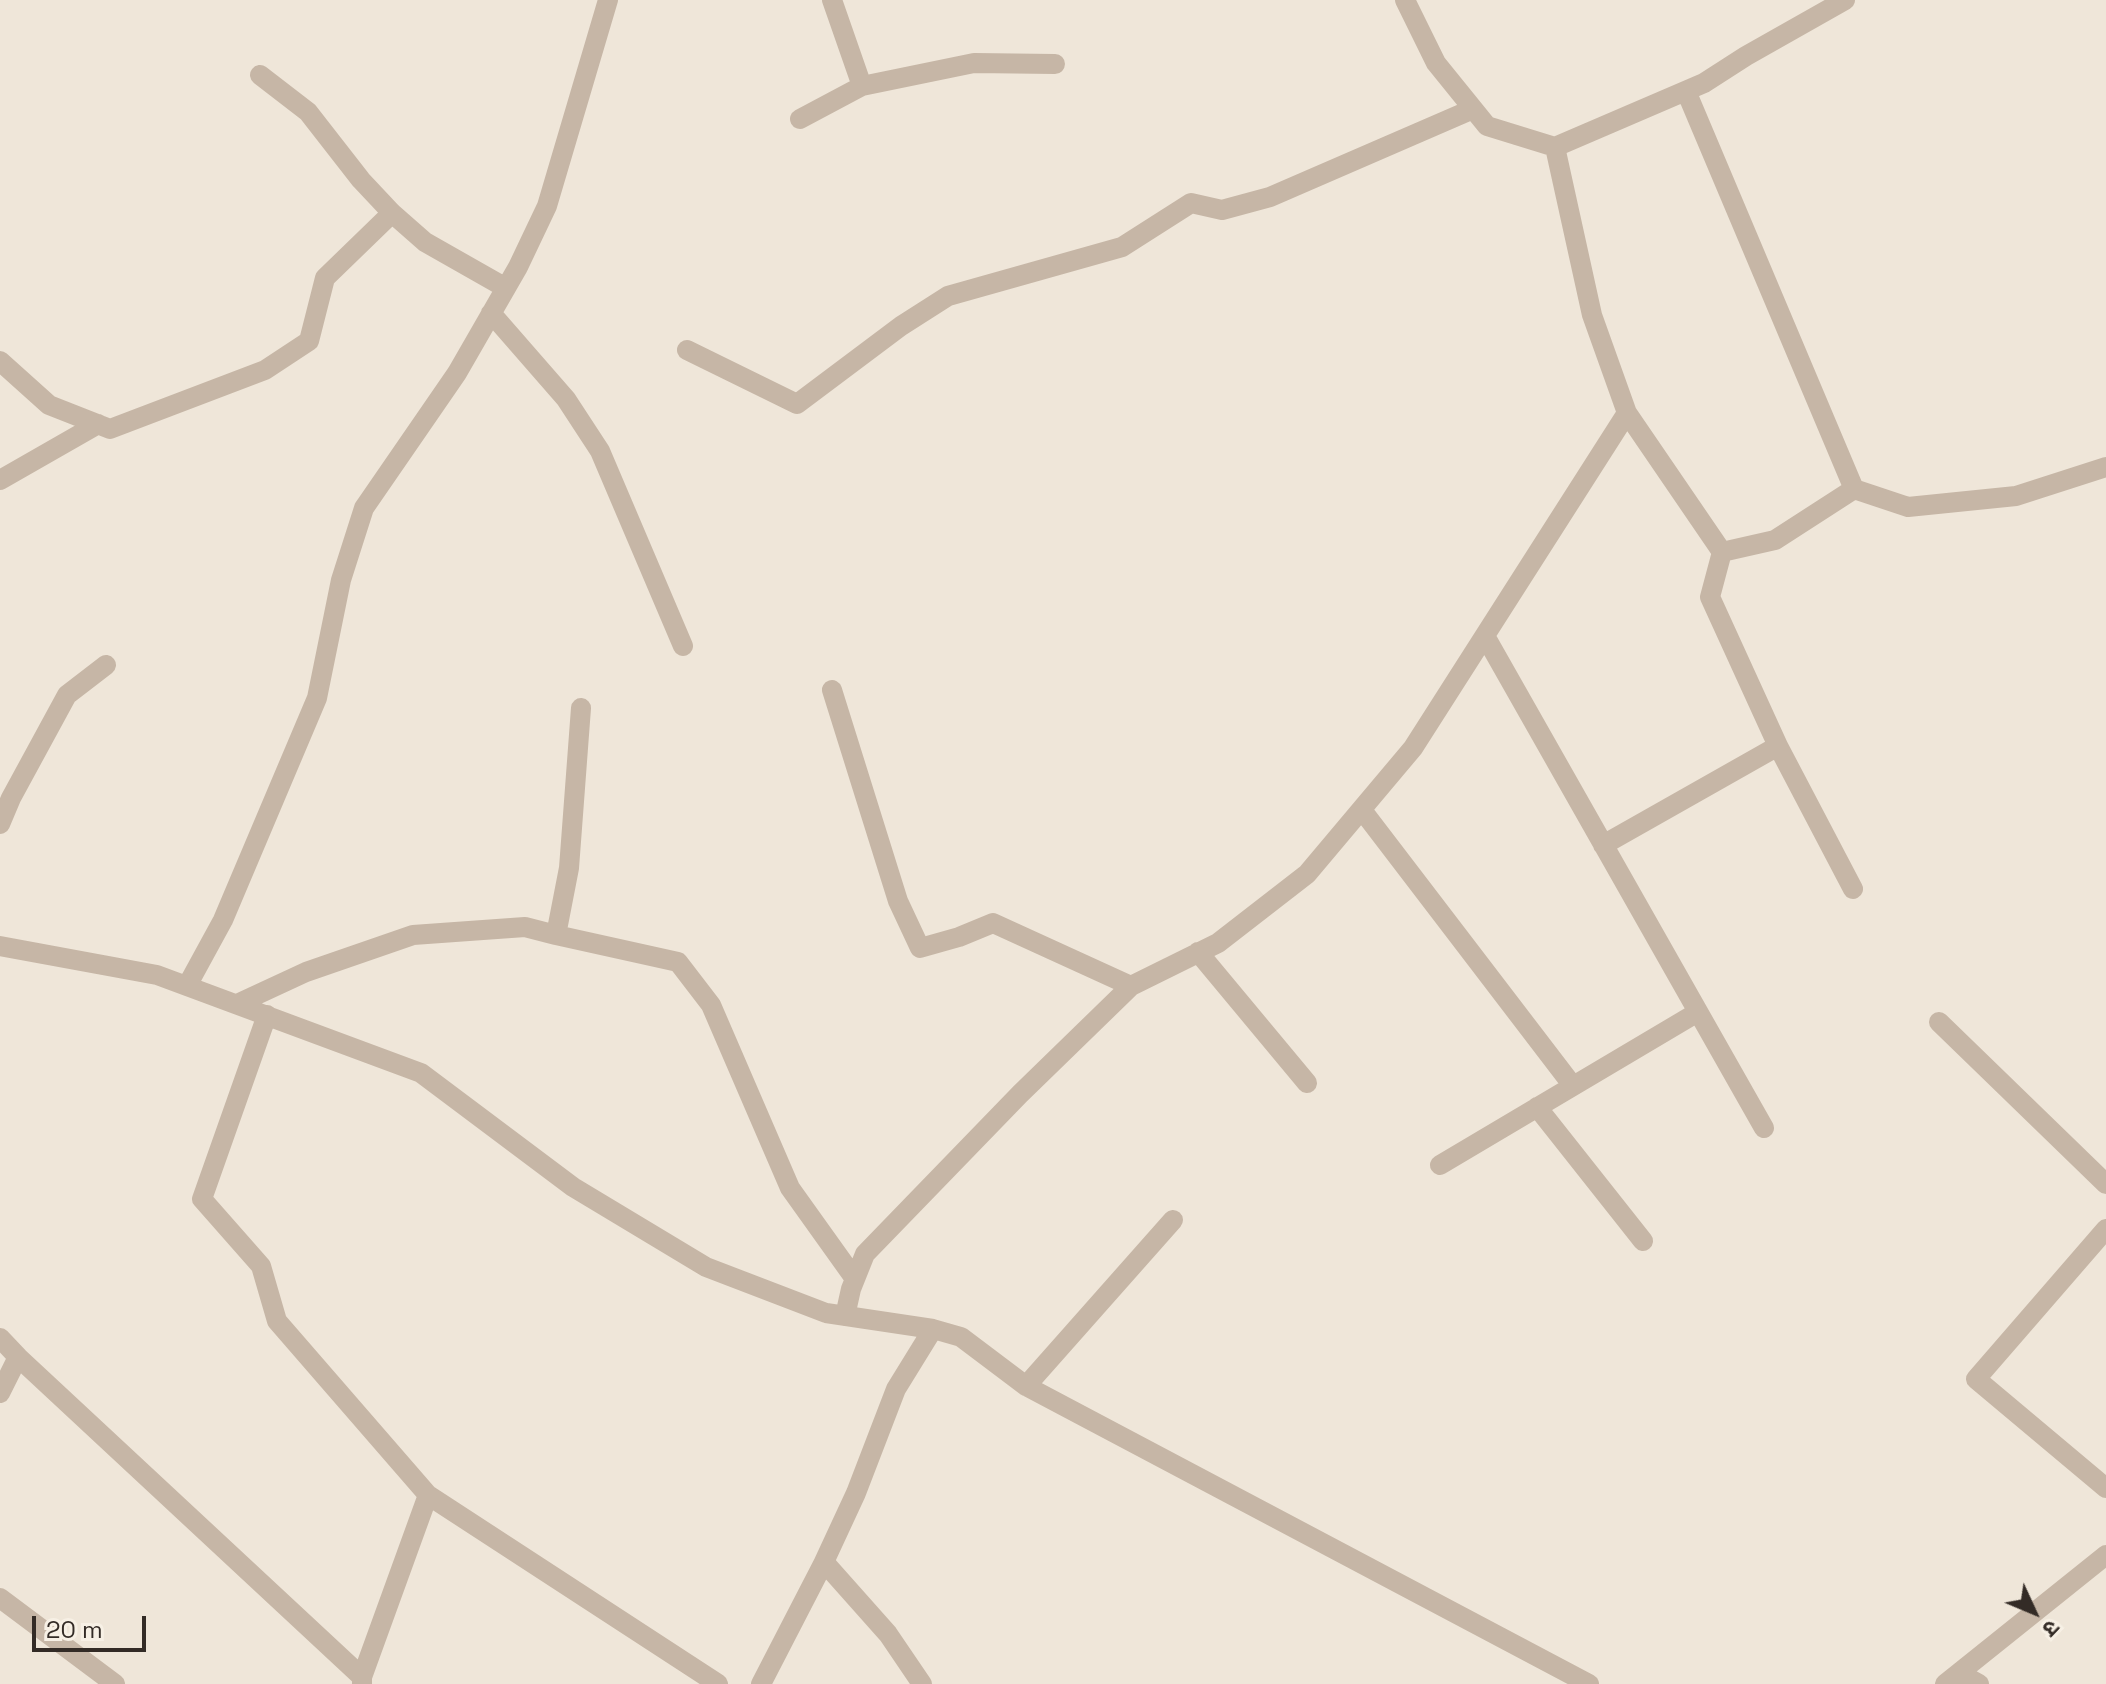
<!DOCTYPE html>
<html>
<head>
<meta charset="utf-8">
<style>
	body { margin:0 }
	#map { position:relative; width:2106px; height:1684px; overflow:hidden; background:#efe6d9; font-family:"Space Grotesk","Noto Sans Devanagari",sans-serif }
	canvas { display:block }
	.north { position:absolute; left:1994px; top:1572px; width:80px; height:80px; -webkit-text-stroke:6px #f7f0e5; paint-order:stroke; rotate:134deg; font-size:22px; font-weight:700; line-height:32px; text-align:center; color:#332b26 }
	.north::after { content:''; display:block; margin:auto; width:28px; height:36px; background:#332b26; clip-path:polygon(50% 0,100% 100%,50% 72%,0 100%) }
	.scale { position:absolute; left:32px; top:1616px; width:114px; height:36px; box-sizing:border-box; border:4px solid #332b26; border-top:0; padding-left:10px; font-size:24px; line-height:28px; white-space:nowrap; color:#332b26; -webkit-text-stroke:6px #f7f0e5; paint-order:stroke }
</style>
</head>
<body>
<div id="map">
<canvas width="2106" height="1684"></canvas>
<div class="north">उ</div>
<div class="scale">20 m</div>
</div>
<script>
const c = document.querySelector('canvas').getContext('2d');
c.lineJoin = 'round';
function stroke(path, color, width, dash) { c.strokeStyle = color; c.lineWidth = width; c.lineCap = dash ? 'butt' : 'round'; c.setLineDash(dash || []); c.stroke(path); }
const minor = new Path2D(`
	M 832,0 L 862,86 L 974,63 L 1055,64
	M 1405,0 L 1436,63 L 1487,126 L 1555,147 L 1704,83 L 1746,56 L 1845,0
	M 260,75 L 308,112 L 361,180 L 392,213 L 425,242 L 506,288
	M 1686,91 L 1854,489
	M 800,119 L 862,86
	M 491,313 L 566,399 L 600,451 L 683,646
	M 687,350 L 797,404 L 901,326 L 948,296 L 1122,247 L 1191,203 L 1222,210 L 1270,197 L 1473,109
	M 0,361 L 49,405 L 110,429 L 265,370 L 309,341 L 325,278 L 392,213
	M 1627,413 L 1722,552 L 1775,540 L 1854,489 L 1908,507 L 2016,496 L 2106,467
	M 0,480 L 98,424
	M 1722,552 L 1710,597 L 1778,746 L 1853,889
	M 1485,636 L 1764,1128
	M 832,690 L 898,901 L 920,948 L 959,937 L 993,923 L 1131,986
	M 1362,810 L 1573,1086
	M 0,824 L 11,798 L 67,695 L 106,665
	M 1603,845 L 1778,746
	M 556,935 L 569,868 L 581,708
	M 0,946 L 157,975 L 421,1073 L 573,1187 L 706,1267 L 826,1313 L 933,1329 L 961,1337 L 1026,1386 L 1589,1684
	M 1198,952 L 1307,1083
	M 187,986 L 223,920 L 317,698 L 341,580 L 364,508 L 457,373 L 518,267 L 547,206 L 608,0
	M 237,1004 L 306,972 L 413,935 L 525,927 L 556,935 L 678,962 L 711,1005 L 790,1188 L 855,1279
	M 267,1015 L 202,1199 L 261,1266 L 277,1321 L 428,1495 L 362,1677 L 362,1684
	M 1939,1022 L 2106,1184
	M 1537,1107 L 1643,1241
	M 1440,1165 L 1698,1012
	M 2106,1229 L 1976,1379 L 2106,1488
	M 845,1316 L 851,1289 L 865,1254 L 1020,1094 L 1131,986 L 1218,943 L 1307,874 L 1413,748 L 1627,413 L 1592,315 L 1555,147
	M 0,1338 L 18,1357
	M 1026,1386 L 1173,1220
	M 0,1393 L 18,1357 L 362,1677
	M 428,1495 L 718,1684
	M 0,1598 L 115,1684
	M 1959,1673 L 1979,1684
	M 761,1684 L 824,1562
	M 922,1684 L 888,1634 L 824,1562 L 856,1493 L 896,1389 L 933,1329
	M 1945,1684 L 2106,1555`);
stroke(minor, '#c6b6a6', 20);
</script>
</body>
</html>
